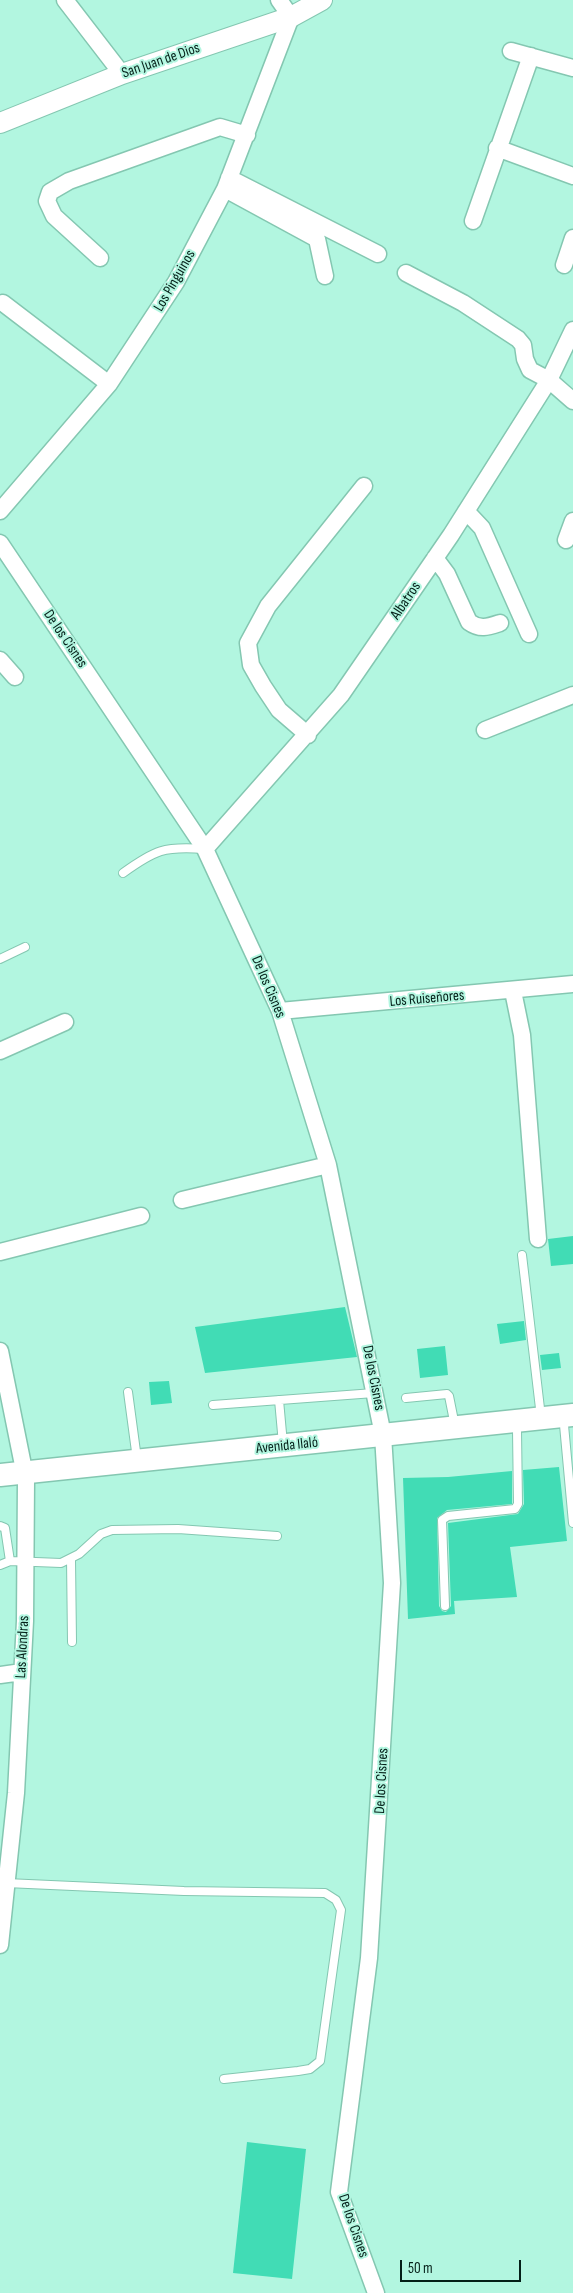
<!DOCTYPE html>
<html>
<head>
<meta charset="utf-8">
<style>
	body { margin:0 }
	#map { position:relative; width:573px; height:2293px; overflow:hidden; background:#b2f6e0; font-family:"Sofia Sans Condensed",sans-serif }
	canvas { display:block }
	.scale { position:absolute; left:400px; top:2260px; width:121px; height:22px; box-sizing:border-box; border:2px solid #041f18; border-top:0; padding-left:6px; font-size:15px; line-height:18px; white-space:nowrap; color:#041f18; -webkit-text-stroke:4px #b2f6e0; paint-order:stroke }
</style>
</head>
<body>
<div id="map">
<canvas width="573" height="2293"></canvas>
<div class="scale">50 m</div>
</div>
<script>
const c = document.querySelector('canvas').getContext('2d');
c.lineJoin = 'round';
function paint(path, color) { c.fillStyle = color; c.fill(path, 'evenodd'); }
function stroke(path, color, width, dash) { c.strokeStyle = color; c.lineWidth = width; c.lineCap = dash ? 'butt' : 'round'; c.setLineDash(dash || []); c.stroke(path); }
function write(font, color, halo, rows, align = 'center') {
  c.font = font + ' "Sofia Sans Condensed",sans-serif'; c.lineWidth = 4; c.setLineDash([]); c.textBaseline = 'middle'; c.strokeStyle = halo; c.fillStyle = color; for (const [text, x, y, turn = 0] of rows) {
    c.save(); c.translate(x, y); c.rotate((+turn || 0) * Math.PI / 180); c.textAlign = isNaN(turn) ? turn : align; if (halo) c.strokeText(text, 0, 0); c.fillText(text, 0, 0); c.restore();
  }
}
const building = new Path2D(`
	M 573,1236 L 573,1264 L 551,1266 L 548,1239 Z
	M 345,1307 L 357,1357 L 205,1373 L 195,1327 Z
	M 524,1321 L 526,1340 L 500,1344 L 497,1324 Z
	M 445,1346 L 448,1375 L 420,1378 L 417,1349 Z
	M 559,1353 L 561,1368 L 542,1370 L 540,1355 Z
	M 169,1381 L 172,1403 L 151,1405 L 149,1382 Z
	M 559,1467 L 567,1541 L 510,1547 L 517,1597 L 454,1601 L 455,1614 L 408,1619 L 403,1478 L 448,1477 L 512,1471 L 512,1504 L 447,1510 L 437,1518 L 439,1606 L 442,1611 L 446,1612 L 451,1606 L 448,1523 L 518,1514 L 524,1504 L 523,1470 Z
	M 247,2142 L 306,2149 L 292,2279 L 233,2273 Z`);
const service = new Path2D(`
	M 123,873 C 155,850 164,846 204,849
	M 0,959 L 25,947
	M 522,1255 L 541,1417
	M 128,1392 L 137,1459
	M 406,1398 L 447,1394 L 449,1396 L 455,1426
	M 279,1400 L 283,1444
	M 213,1405 L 374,1393
	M 564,1425 L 573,1523
	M 0,1526 L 5,1528 L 10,1561
	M 71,1559 L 72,1642
	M 0,1565 L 10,1561 L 61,1563 L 79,1554 L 101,1534 L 112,1530 L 178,1529 L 277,1536
	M 445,1606 L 442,1520 L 448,1516 L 515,1509 L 518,1504 L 517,1430
	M 6,1883 L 184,1891 L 325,1893 L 336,1900 L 341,1910 L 320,2061 L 310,2069 L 298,2071 L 224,2079`);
const minor = new Path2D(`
	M 65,0 L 122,74
	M 511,51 L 573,68
	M 497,148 L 573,176
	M 229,178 L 378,254
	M 225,189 L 317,239 L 325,276
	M 473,221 L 531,56
	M 100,258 L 54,216 L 47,201 L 50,192 L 69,181 L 220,127 L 247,135
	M 564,265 L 573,238
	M 406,273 L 463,303 L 518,339 L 523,345 L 525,359 L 530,370 L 549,380 L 573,401
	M 3,303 L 109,384
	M 0,511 L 109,384 L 176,282 L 225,189 L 291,17 L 279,0
	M 466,511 L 482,528 L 529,634
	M 566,540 L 573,521
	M 0,543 L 205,849 L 280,1011 L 328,1165 L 383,1435 L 392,1583 L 369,1958 L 339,2192 L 376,2293
	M 435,558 L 447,574 L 469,622 C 480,630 488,627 500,623
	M 0,660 L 15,677
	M 485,730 L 573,695
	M 308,735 L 279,710 L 263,686 L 251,665 L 248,643 L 268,606 L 364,486
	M 205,849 L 341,695 L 451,535 L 549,380 L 573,330
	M 513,991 L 522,1035 L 538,1239
	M 280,1011 L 573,984
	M 0,1051 L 65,1022
	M 182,1200 L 328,1165
	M 0,1252 L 141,1216
	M 0,1351 L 26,1480 L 25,1621 L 16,1793 L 0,1945
	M 0,1675 L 22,1672`);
const tertiary = new Path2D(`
	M 0,123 L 122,74 L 291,17 L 322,0`);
const secondary = new Path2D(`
	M 0,1475 L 573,1415`);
const streetNames = [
	["San Juan de Dios",161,61,-19],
	["Los Pinguinos",175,281,-60],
	["Albatros",406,601,-56],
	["De los Cisnes",65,639,56],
	["De los Cisnes",268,987,67],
	["Los Ruiseñores",427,999,-5],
	["De los Cisnes",373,1378,79],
	["Avenida Ilaló",287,1446,-6],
	["Las Alondras",23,1647,-87],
	["De los Cisnes",382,1781,-87],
	["De los Cisnes",353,2226,71]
];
paint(building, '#41dcb5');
stroke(service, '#84c7b1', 10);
stroke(minor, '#84c7b1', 19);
stroke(tertiary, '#84c7b1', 22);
stroke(secondary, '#84c7b1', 25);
stroke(service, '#fff', 8);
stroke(minor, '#fff', 16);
stroke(tertiary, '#fff', 20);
stroke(secondary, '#fff', 22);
write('15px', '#041f18', '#b2f6e0', streetNames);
</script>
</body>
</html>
